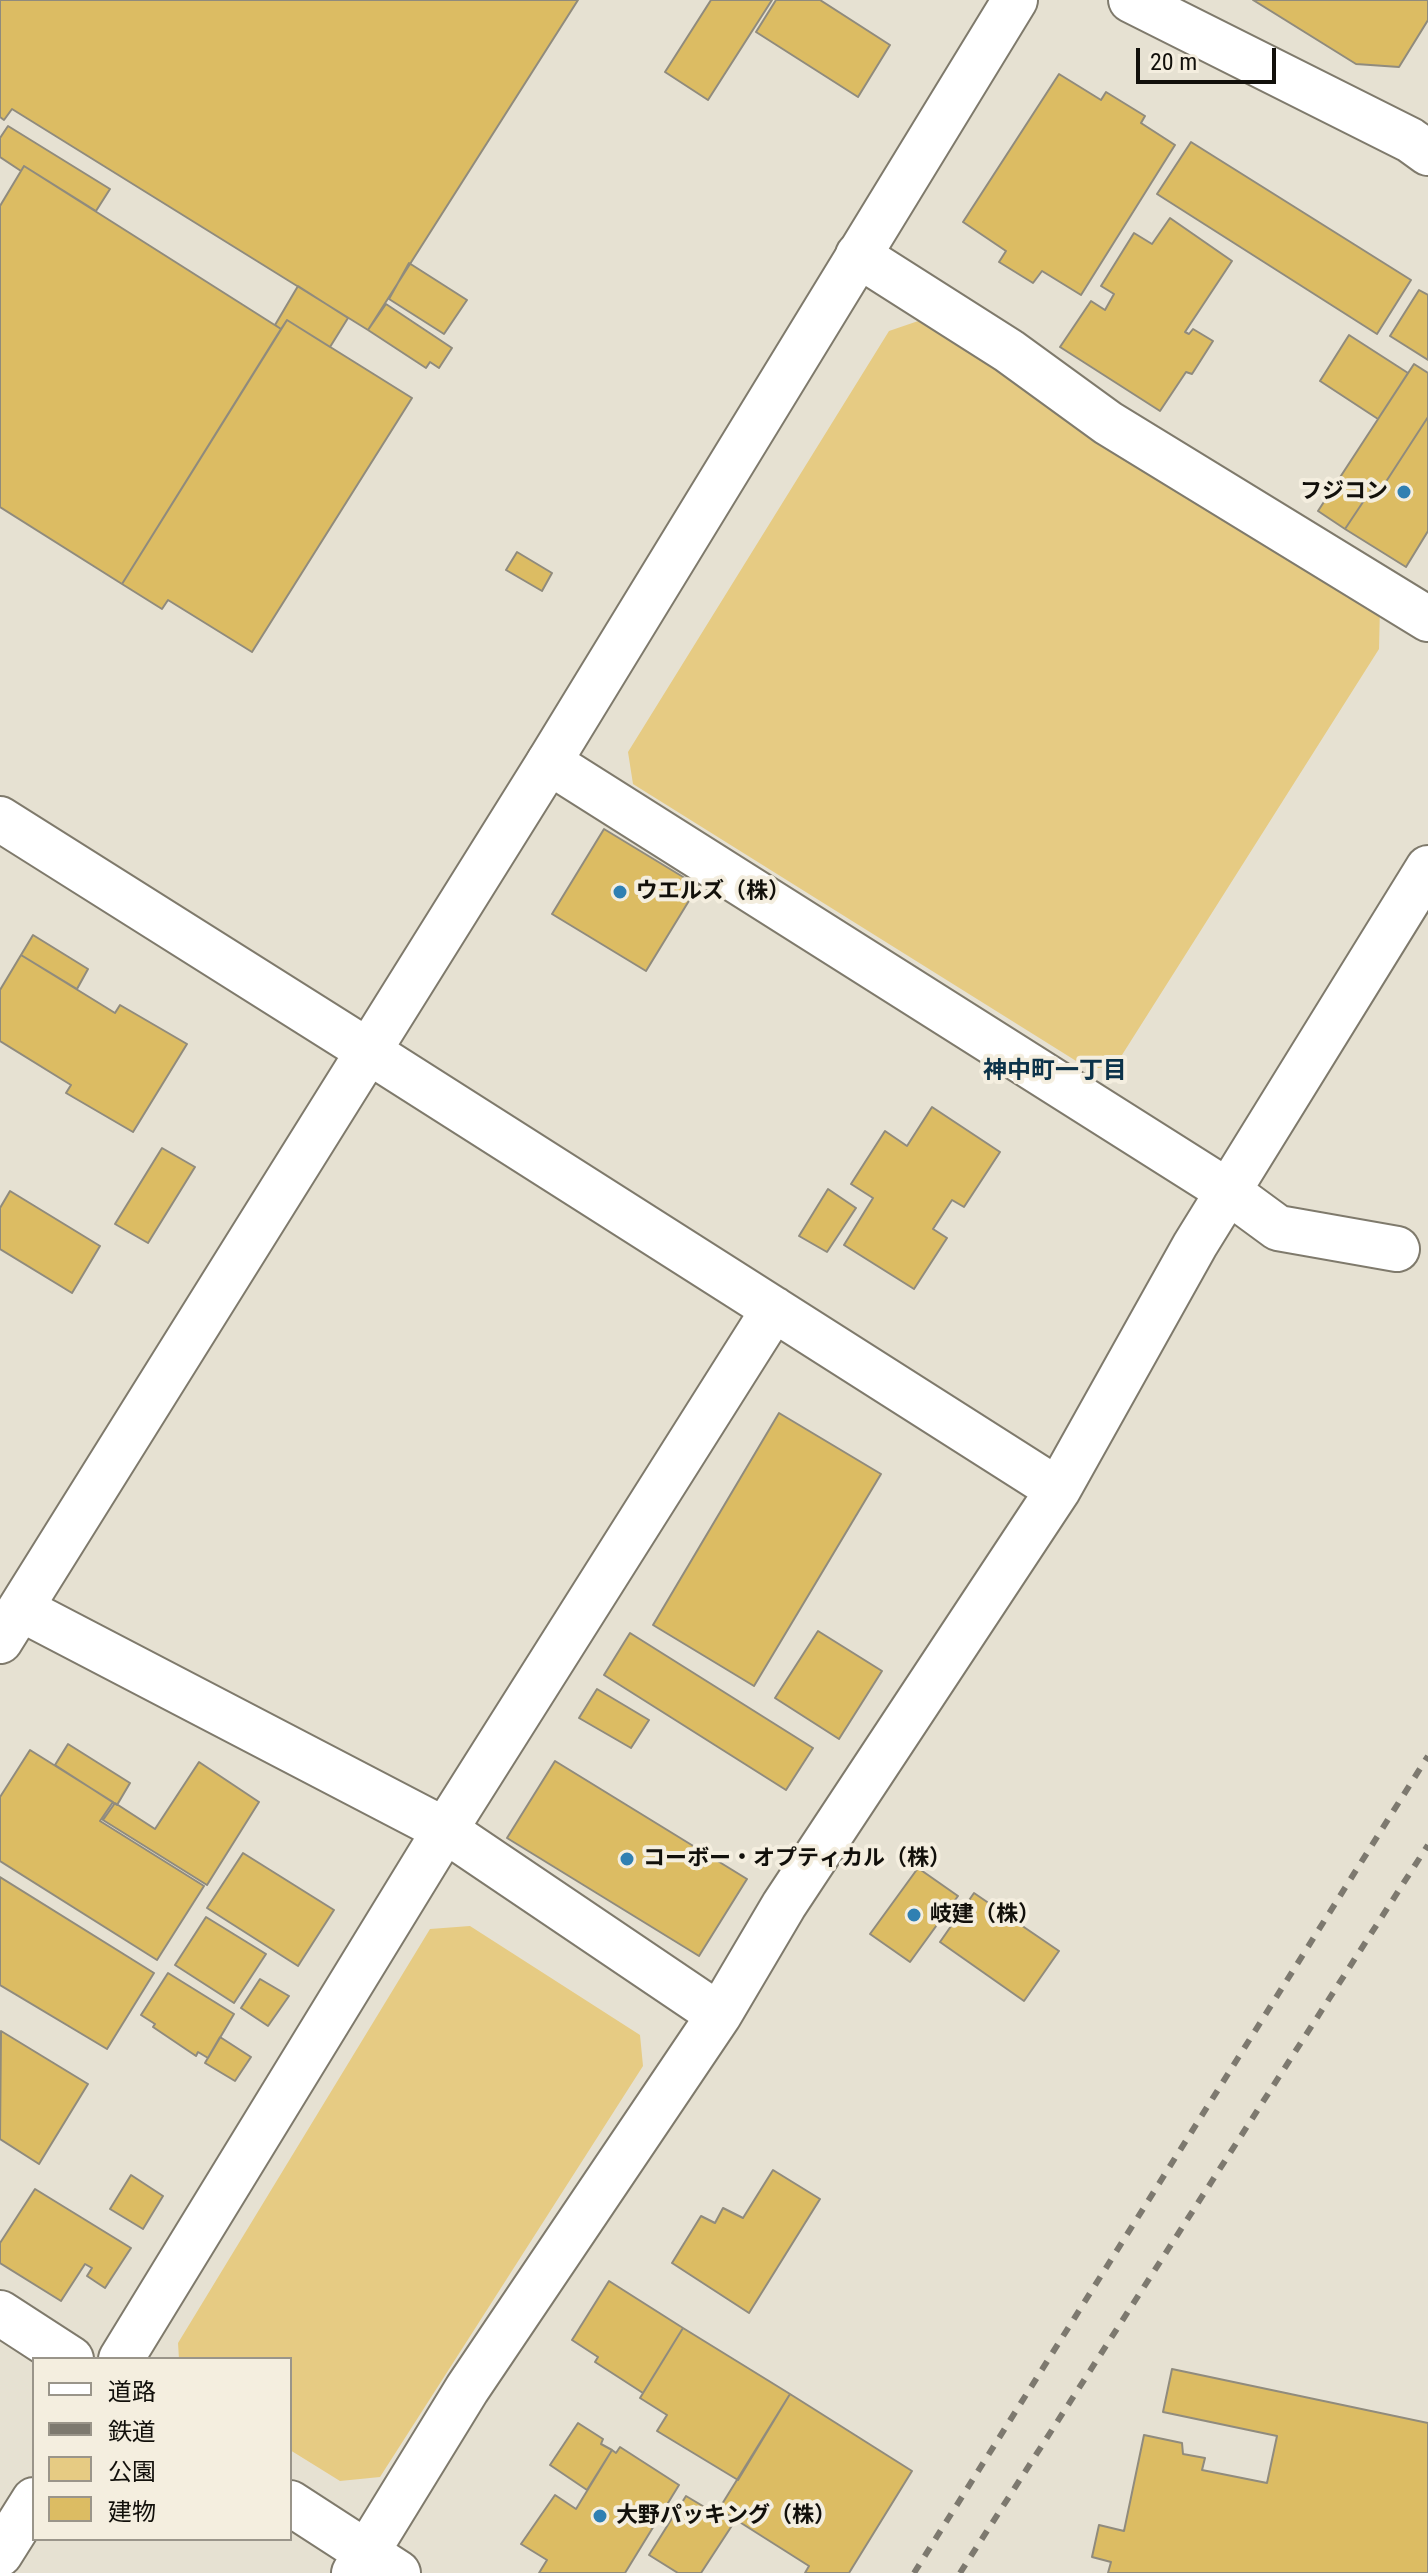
<!DOCTYPE html>
<html>
<head>
<meta charset="utf-8">
<style>
	body { margin:0 }
	#map { position:relative; width:1428px; height:2573px; overflow:hidden; background:#e6e1d2; font-family:"Roboto Condensed","Noto Sans JP",sans-serif }
	canvas { display:block }
	.legend { position:absolute; left:32px; top:2357px; width:260px; height:184px; box-sizing:border-box; background:#f4eedf; border:2px solid #9a958a; margin:0; padding:10px 14px; list-style:none; font-size:24px; color:#12100b }
	.legend li { display:flex; align-items:center; gap:16px; height:40px }
	.legend b { width:40px; border:2px solid #9a958a }
	.scale { position:absolute; left:1136px; top:48px; width:140px; height:36px; box-sizing:border-box; border:4px solid #12100b; border-top:0; padding-left:10px; font-size:24px; line-height:28px; white-space:nowrap; color:#12100b; -webkit-text-stroke:6px #f4eedf; paint-order:stroke }
</style>
</head>
<body>
<div id="map">
<canvas width="1428" height="2573"></canvas>
<ul class="legend">
<li><b style="height:10px;background:#fff"></b>道路</li>
<li><b style="height:10px;background:#7d796f"></b>鉄道</li>
<li><b style="height:22px;background:#e6cb83"></b>公園</li>
<li><b style="height:22px;background:#dcbc63"></b>建物</li>
</ul>
<div class="scale">20 m</div>
</div>
<script>
const c = document.querySelector('canvas').getContext('2d');
c.lineJoin = 'round';
function paint(path, color) { c.fillStyle = color; c.fill(path, 'evenodd'); }
function stroke(path, color, width, dash) { c.strokeStyle = color; c.lineWidth = width; c.lineCap = dash ? 'butt' : 'round'; c.setLineDash(dash || []); c.stroke(path); }
function write(font, color, halo, rows, align = 'center') {
  c.font = font + ' "Roboto Condensed","Noto Sans JP",sans-serif'; c.lineWidth = 8; c.setLineDash([]); c.textBaseline = 'middle'; c.strokeStyle = halo; c.fillStyle = color; for (const [text, x, y, turn = 0] of rows) {
    c.save(); c.translate(x, y); c.rotate((+turn || 0) * Math.PI / 180); c.textAlign = isNaN(turn) ? turn : align; if (halo) c.strokeText(text, 0, 0); c.fillText(text, 0, 0); c.restore();
  }
}
const green = new Path2D(`
	M 924,319 L 1380,607 L 1379,649 L 1115,1066 L 1089,1069 L 633,784 L 628,752 L 889,331 Z
	M 470,1926 L 640,2035 L 643,2066 L 380,2477 L 340,2481 L 290,2450 L 290,2359 L 179,2359 L 178,2343 L 430,1929 Z`);
const building = new Path2D(`
	M 0,0 L 578,0 L 368,330 L 12,109 L 4,120 L 0,117 Z
	M 711,0 L 772,0 L 708,100 L 665,72 Z
	M 776,0 L 820,0 L 890,45 L 858,97 L 756,32 Z
	M 1253,0 L 1428,0 L 1428,20 L 1399,67 L 1356,64 Z
	M 1059,74 L 1101,100 L 1106,92 L 1145,116 L 1141,123 L 1175,145 L 1081,295 L 1042,271 L 1033,283 L 999,262 L 1006,251 L 963,222 Z
	M 8,126 L 110,189 L 96,211 L 24,166 L 21,171 L 0,157 L 0,138 Z
	M 1191,142 L 1411,280 L 1377,334 L 1157,194 Z
	M 24,166 L 281,329 L 122,584 L 0,507 L 0,206 Z
	M 1170,218 L 1232,261 L 1185,332 L 1189,334 L 1193,329 L 1213,341 L 1192,374 L 1186,372 L 1160,411 L 1060,347 L 1091,301 L 1105,310 L 1114,294 L 1101,286 L 1134,233 L 1152,244 Z
	M 409,263 L 467,300 L 444,334 L 389,299 Z
	M 298,286 L 348,318 L 330,347 L 287,320 L 281,329 L 275,325 Z
	M 1419,290 L 1428,295 L 1428,360 L 1390,336 Z
	M 386,304 L 452,348 L 439,368 L 430,362 L 426,368 L 368,330 Z
	M 287,320 L 412,398 L 252,652 L 168,600 L 162,609 L 122,584 Z
	M 1349,335 L 1408,373 L 1378,419 L 1320,381 Z
	M 1414,364 L 1428,373 L 1428,417 L 1378,494 L 1371,490 L 1345,529 L 1318,511 Z
	M 1428,417 L 1428,531 L 1406,567 L 1345,529 L 1371,490 L 1378,494 Z
	M 517,552 L 552,573 L 542,591 L 506,570 Z
	M 604,829 L 698,886 L 646,971 L 552,914 Z
	M 33,935 L 88,969 L 77,989 L 21,955 Z
	M 21,955 L 115,1013 L 120,1005 L 187,1044 L 133,1132 L 66,1093 L 71,1085 L 0,1041 L 0,990 Z
	M 932,1107 L 1000,1152 L 964,1207 L 952,1200 L 933,1229 L 947,1238 L 914,1289 L 844,1245 L 873,1198 L 851,1184 L 885,1131 L 907,1146 Z
	M 162,1148 L 195,1167 L 148,1243 L 115,1224 Z
	M 828,1189 L 856,1208 L 827,1252 L 799,1236 Z
	M 10,1191 L 100,1246 L 72,1293 L 0,1249 L 0,1208 Z
	M 779,1413 L 881,1474 L 754,1686 L 653,1625 Z
	M 818,1631 L 882,1671 L 839,1739 L 775,1698 Z
	M 630,1633 L 813,1748 L 786,1790 L 604,1675 Z
	M 597,1689 L 649,1720 L 631,1748 L 579,1718 Z
	M 68,1744 L 130,1783 L 117,1805 L 55,1765 Z
	M 30,1750 L 113,1802 L 100,1821 L 204,1886 L 157,1960 L 0,1861 L 0,1797 Z
	M 555,1761 L 747,1879 L 699,1956 L 507,1838 Z
	M 199,1762 L 259,1802 L 207,1885 L 103,1820 L 115,1803 L 155,1829 Z
	M 243,1853 L 334,1910 L 298,1966 L 207,1908 Z
	M 918,1868 L 958,1896 L 910,1962 L 870,1934 Z
	M 0,1877 L 154,1973 L 107,2049 L 0,1985 Z
	M 974,1893 L 1059,1951 L 1024,2001 L 940,1942 Z
	M 206,1917 L 266,1954 L 234,2003 L 175,1965 Z
	M 168,1973 L 234,2014 L 208,2058 L 198,2052 L 196,2056 L 153,2027 L 155,2024 L 141,2015 Z
	M 260,1979 L 289,1996 L 268,2026 L 241,2008 Z
	M 1,2031 L 88,2084 L 39,2164 L 0,2139 Z
	M 220,2037 L 251,2057 L 235,2081 L 205,2063 Z
	M 773,2170 L 820,2199 L 749,2313 L 672,2263 L 701,2216 L 715,2223 L 723,2208 L 743,2218 Z
	M 131,2175 L 163,2196 L 143,2229 L 110,2209 Z
	M 35,2189 L 131,2248 L 105,2288 L 87,2276 L 92,2268 L 85,2264 L 61,2301 L 0,2263 L 0,2243 Z
	M 609,2281 L 683,2328 L 643,2393 L 595,2362 L 598,2357 L 572,2340 Z
	M 683,2328 L 790,2394 L 738,2480 L 657,2431 L 667,2415 L 640,2398 Z
	M 1172,2369 L 1428,2423 L 1428,2573 L 1108,2573 L 1111,2562 L 1092,2557 L 1099,2525 L 1124,2531 L 1144,2435 L 1182,2443 L 1183,2454 L 1205,2458 L 1202,2470 L 1267,2483 L 1277,2436 L 1163,2412 Z
	M 790,2394 L 912,2471 L 849,2573 L 805,2573 L 809,2566 L 719,2509 Z
	M 578,2423 L 603,2439 L 601,2444 L 612,2450 L 587,2490 L 550,2465 Z
	M 620,2447 L 679,2485 L 625,2573 L 539,2573 L 547,2560 L 521,2544 L 555,2495 L 576,2509 L 612,2450 L 616,2453 Z
	M 686,2496 L 733,2524 L 701,2573 L 678,2573 L 649,2555 Z`);
const street = new Path2D(`
	M 1131,0 L 1410,140 L 1428,153
	M 858,255 L 1009,351 L 1108,423 L 1428,619
	M 549,762 L 1229,1192 L 1278,1228 L 1397,1249
	M 368,1051 L 1058,1490
	M 21,1609 L 445,1830 L 719,2015
	M 0,2313 L 71,2359
	M 121,2359 L 445,1830 L 774,1309
	M 290,2503 L 398,2573
	M 0,2554 L 34,2500
	M 354,2573 L 467,2389 L 719,2015 L 784,1905 L 1058,1490 L 1195,1245 L 1428,868`);
const secondary = new Path2D(`
	M 0,819 L 368,1051
	M 0,1641 L 549,762 L 1015,0`);
const rail = new Path2D(`
	M 914,2573 L 1428,1756
	M 960,2573 L 1428,1845`);
const markers = [
	[1404,492,8,"#3080b2"],
	[620,892,8,"#3080b2"],
	[627,1859,8,"#3080b2"],
	[914,1915,8,"#3080b2"],
	[600,2516,8,"#3080b2"]
];
const poiNames = [
	["フジコン",1388,492,"right"],
	["ウエルズ（株）",636,892],
	["コーボー・オプティカル（株）",643,1859],
	["岐建（株）",930,1915],
	["大野パッキング（株）",616,2516]
];
const neighbourhoodNames = [
	["神中町一丁目",1055,1072]
];
paint(green, '#e6cb83');
paint(building, '#dcbc63');
stroke(building, '#908b7d', 2);
stroke(street, '#7f7a6c', 48);
stroke(secondary, '#7f7a6c', 48);
stroke(street, '#fff', 44);
stroke(secondary, '#fff', 44);
stroke(rail, '#7d796f', 6, [10, 10]);
for (const [x, y, r, color] of markers) { const dot = new Path2D(); dot.arc(x, y, r, 0, 2 * Math.PI); c.fillStyle = color; c.fill(dot); stroke(dot, '#f4eedf', 3); }
write('bold 22px', '#12100b', '#f4eedf', poiNames, 'left');
write('bold 24px', '#0b3249', '#f4eedf', neighbourhoodNames);
</script>
</body>
</html>
